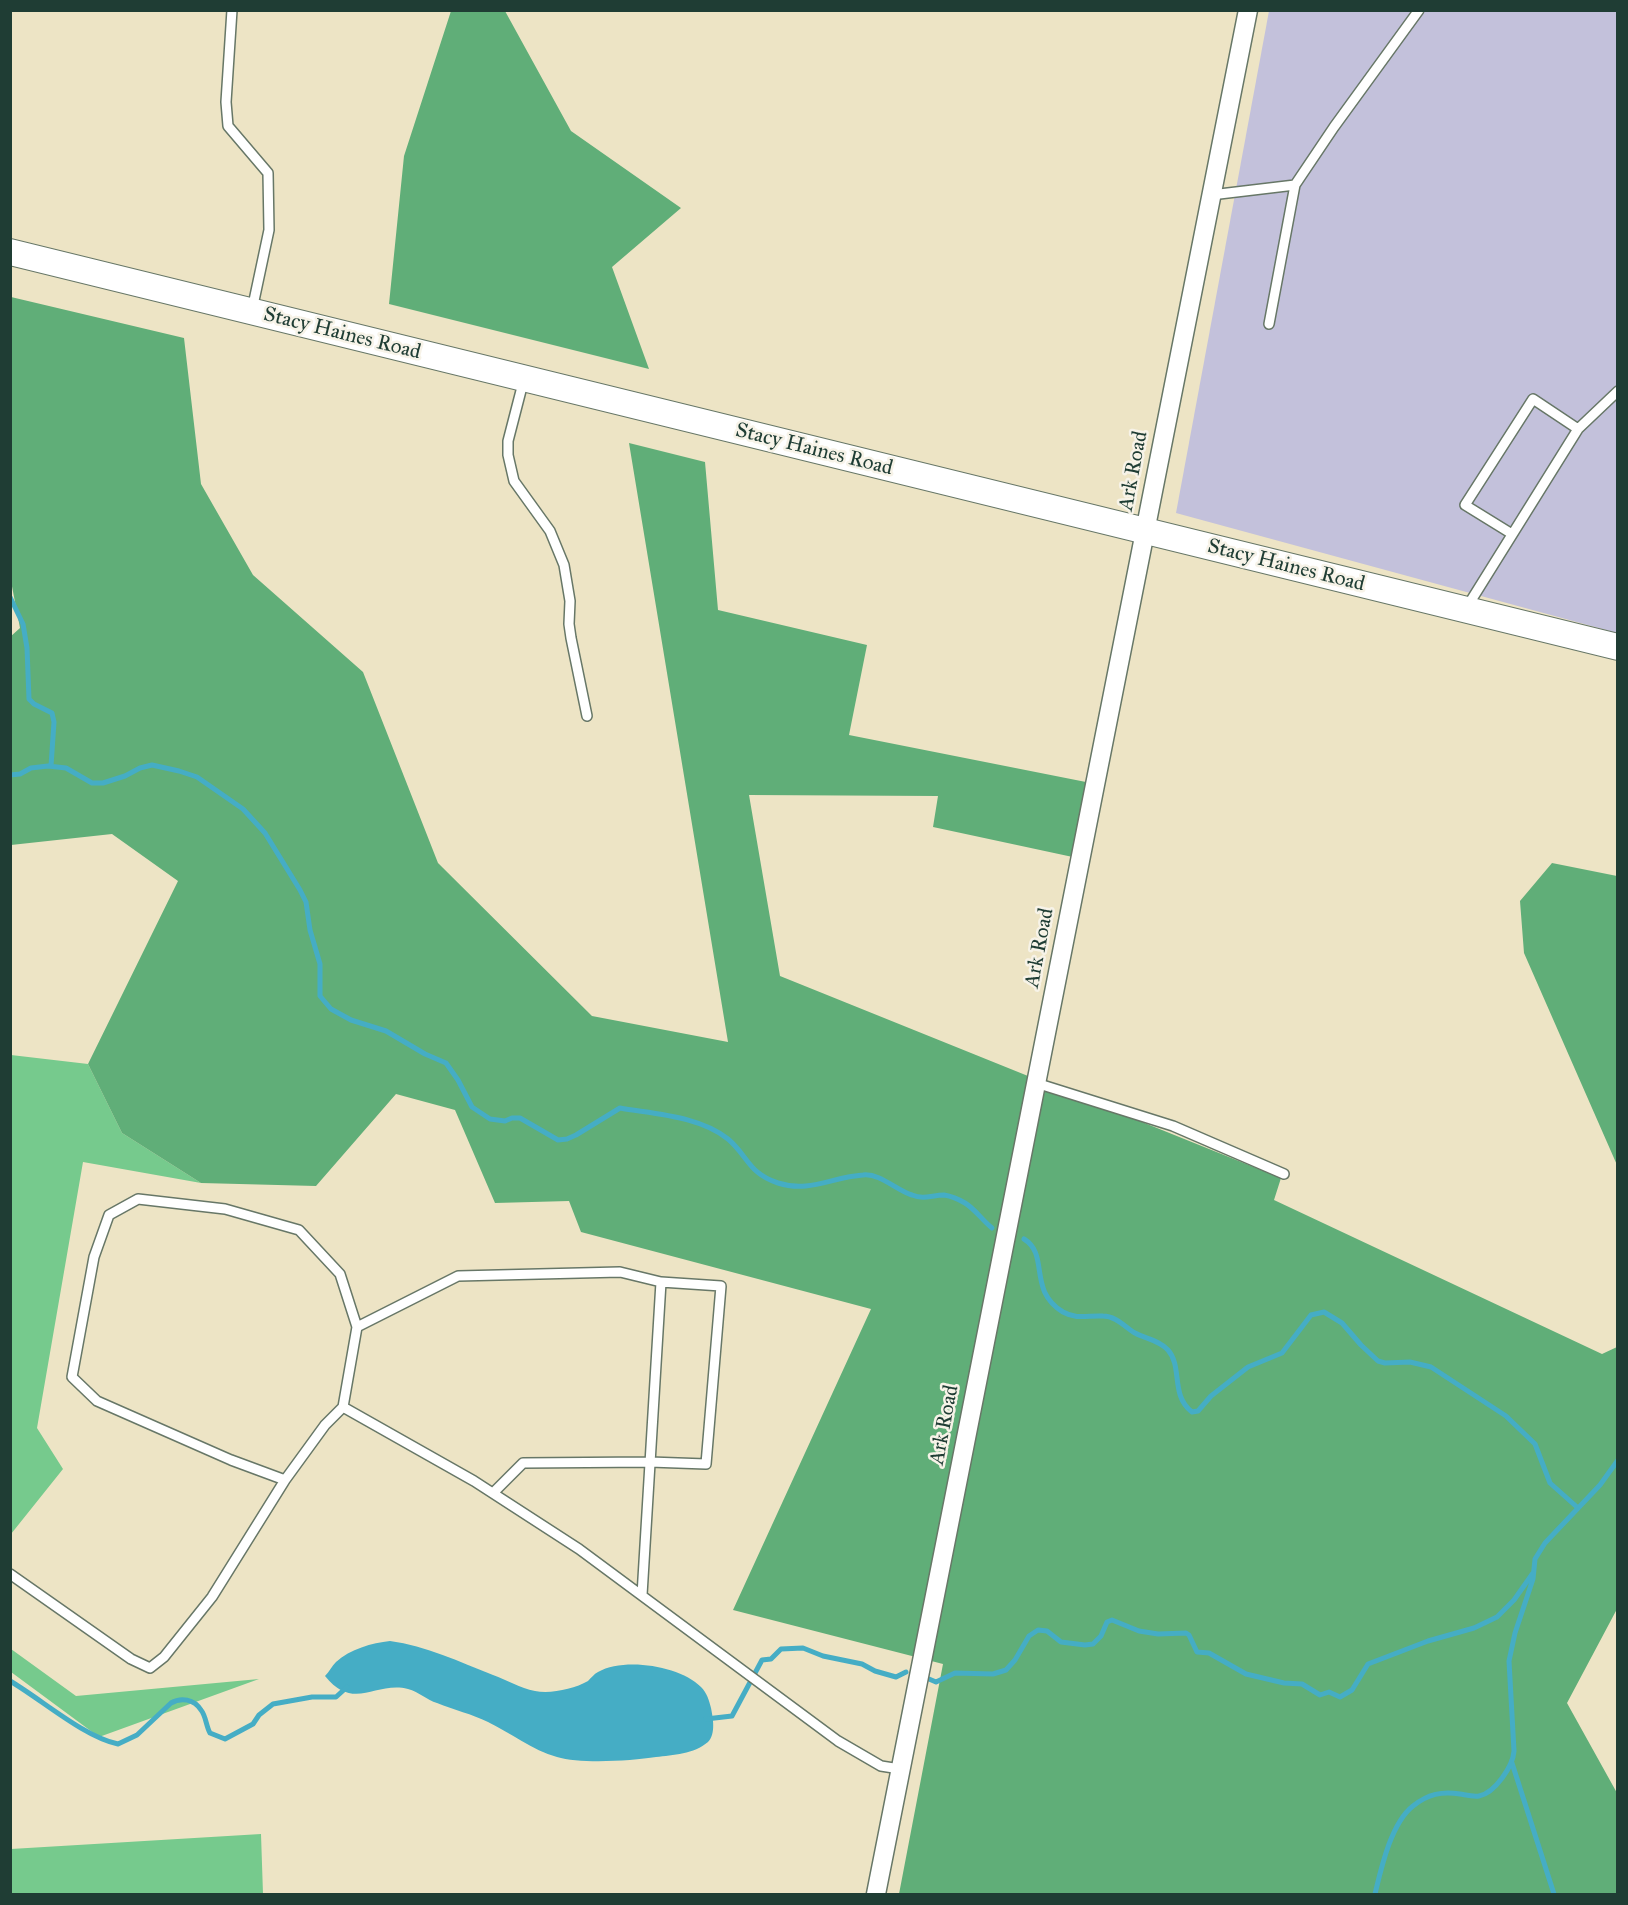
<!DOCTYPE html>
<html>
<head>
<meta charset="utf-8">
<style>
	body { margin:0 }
	#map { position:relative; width:1628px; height:1905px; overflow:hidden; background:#ede4c5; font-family:"IM FELL Great Primer",serif }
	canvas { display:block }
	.frame { position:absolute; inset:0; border:12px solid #1f3d34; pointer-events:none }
</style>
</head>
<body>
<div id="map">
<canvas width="1628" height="1905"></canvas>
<div class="frame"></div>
</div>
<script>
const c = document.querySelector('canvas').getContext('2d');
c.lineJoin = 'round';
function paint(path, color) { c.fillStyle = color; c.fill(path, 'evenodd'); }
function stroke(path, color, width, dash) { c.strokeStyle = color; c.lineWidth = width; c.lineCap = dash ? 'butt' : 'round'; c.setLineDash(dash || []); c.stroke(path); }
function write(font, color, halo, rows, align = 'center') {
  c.font = font + ' "IM FELL Great Primer",serif'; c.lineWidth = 5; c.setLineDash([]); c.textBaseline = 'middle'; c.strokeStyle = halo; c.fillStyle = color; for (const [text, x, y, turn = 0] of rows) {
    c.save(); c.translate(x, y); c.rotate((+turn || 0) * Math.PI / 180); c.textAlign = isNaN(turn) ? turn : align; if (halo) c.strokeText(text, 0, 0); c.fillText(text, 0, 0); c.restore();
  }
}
const industrial = new Path2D(`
	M 1269,11 L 1617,11 L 1617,633 L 1176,513 Z`);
const green = new Path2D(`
	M 11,1055 L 88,1064 L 122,1133 L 201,1183 L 83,1162 L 37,1428 L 63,1469 L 11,1534 Z
	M 11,1649 L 76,1696 L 259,1679 L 99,1737 L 11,1672 Z
	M 261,1834 L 263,1894 L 11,1894 L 11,1849 Z`);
const forest = new Path2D(`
	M 451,11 L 505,11 L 571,131 L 681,208 L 612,267 L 649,369 L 389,304 L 404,156 Z
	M 11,297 L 184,338 L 201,484 L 253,575 L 363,672 L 438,863 L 592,1016 L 728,1042 L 629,443 L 705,462 L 718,610 L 867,645 L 849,735 L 1096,784 L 1082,859 L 933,827 L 938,796 L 749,795 L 780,976 L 1281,1178 L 1274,1200 L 1602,1354 L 1617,1347 L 1617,1609 L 1567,1703 L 1617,1793 L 1617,1894 L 899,1894 L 943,1664 L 733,1610 L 871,1309 L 581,1232 L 569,1201 L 495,1203 L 455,1110 L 396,1094 L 316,1186 L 201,1183 L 122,1133 L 88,1064 L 178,881 L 112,834 L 11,845 L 10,637 L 20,628 L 10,576 Z
	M 1552,863 L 1617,876 L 1617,1165 L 1524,953 L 1520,901 Z`);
const water = new Path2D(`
	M 390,1641 C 426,1646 460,1662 493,1675 C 507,1680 520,1688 535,1691 C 551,1694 574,1689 588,1681 C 591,1678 594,1674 598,1672 C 625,1657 680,1666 701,1687 C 707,1693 709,1700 711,1708 C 713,1718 716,1734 708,1742 C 694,1754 673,1755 656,1757 C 631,1761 580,1764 557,1757 C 532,1750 511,1733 488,1722 C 472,1714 454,1710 437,1703 C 427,1700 419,1692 408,1689 C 375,1681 354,1712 325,1676 C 329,1672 332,1666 336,1662 C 350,1649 372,1643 390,1641 Z`);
const stream = new Path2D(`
	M 10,597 L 23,624 L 27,648 L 29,699 L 34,704 L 52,713 L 54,722 L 51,766
	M 10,775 L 20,774 L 31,768 L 48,766 L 66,768 L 92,783 L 103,783 L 125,776 L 140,768 L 152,765 L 179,771 L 197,777 L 243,809 L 265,833 L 300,890 L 306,902 L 310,930 L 320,964 L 320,996 L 331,1009 L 351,1020 L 386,1031 L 425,1054 L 446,1063 L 458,1080 L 472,1107 L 490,1119 L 505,1121 L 512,1118 L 520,1118 L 558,1140 L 567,1139 L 576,1135 L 620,1108 C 654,1114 700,1116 728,1139 C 748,1156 749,1174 778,1183 C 809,1193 832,1177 863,1175 C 880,1173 896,1190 912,1195 C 924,1200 932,1195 944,1195 C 950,1196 960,1200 965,1203 C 975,1209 982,1220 992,1228
	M 1024,1239 C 1050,1255 1027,1290 1063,1312 C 1077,1320 1089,1315 1103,1316 C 1116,1316 1125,1327 1135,1333 C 1146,1339 1159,1340 1168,1350 C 1183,1367 1170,1395 1192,1412 L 1198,1411 L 1211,1396 L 1248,1367 L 1282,1353 L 1311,1315 L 1324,1312 L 1342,1323 L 1361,1345 L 1378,1361 L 1385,1363 L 1410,1362 L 1431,1367 L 1506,1416 L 1535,1444 L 1550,1483 L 1578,1508
	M 929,1679 L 936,1682 L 955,1673 L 993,1674 L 1006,1670 L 1015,1660 L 1029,1636 L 1038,1630 L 1047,1631 L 1061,1642 L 1085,1645 L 1093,1644 L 1101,1636 L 1107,1622 L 1112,1620 L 1139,1631 L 1158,1634 L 1186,1633 L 1189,1635 L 1197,1652 L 1209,1653 L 1246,1674 L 1284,1683 L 1302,1684 L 1320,1695 L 1329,1692 L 1340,1697 L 1352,1690 L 1368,1664 L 1428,1641 L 1474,1628 L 1497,1617 L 1514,1600 L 1533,1573
	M 10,1681 C 41,1699 84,1737 118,1744 L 137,1735 L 171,1703 C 181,1697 194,1699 201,1710 C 206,1716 206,1726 210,1733 L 225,1739 L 253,1724 L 259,1715 L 273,1704 L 312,1697 L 336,1697 L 347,1687
	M 706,1719 L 732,1716 L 762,1660 L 771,1659 L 781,1649 L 803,1648 L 823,1656 L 862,1664 L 875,1671 L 896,1677 L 906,1672
	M 1512,1763 L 1554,1894
	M 1375,1894 C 1381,1869 1391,1823 1413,1806 C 1428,1794 1442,1791 1460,1794 C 1466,1795 1473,1797 1479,1796 C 1495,1793 1513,1766 1514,1751 L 1509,1661 L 1515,1633 L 1533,1579 L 1535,1559 L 1545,1543 L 1600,1485 L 1618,1460`);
const lane = new Path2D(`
	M 232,10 L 226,102 L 228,126 L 268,173 L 269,230 L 252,310
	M 1211,195 L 1295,185 L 1334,127 L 1419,10
	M 1269,324 L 1295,185
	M 524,379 L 508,441 L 508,455 L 514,481 L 550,531 L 564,565 L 570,601 L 569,624 L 571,638 L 587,716
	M 1512,534 L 1465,505 L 1533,399 L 1578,429
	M 1467,607 L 1578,429 L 1618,391
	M 1036,1083 L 1173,1126 L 1284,1174
	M 357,1327 L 340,1274 L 299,1230 L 225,1209 L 138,1199 L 109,1215 L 94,1257 L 72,1377 L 97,1401 L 231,1460 L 285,1480 L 325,1425 L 343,1407 L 357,1327 L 458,1276 L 620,1272 L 661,1282 L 642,1595
	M 343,1407 L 474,1481 L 579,1549 L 838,1741 L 881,1766 L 900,1769
	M 493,1493 L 523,1463 L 650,1462 L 706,1464 L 721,1286 L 661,1282
	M 10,1574 L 131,1659 L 150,1668 L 164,1657 L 212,1597 L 285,1480`);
const street = new Path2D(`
	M 876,1894 L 1248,10`);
const secondary = new Path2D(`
	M 10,252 L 1618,647`);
const streetNames = [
	["Stacy Haines Road",342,334,14],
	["Stacy Haines Road",814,450,14],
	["Ark Road",1134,471,-79],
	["Stacy Haines Road",1286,566,14],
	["Ark Road",1040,948,-79],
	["Ark Road",945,1425,-79]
];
paint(industrial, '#c3c1db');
paint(green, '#76ca8d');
paint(forest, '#60ae78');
paint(water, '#45adc5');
stroke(stream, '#45adc5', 5);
stroke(lane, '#677767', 12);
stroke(street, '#677767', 21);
stroke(secondary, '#677767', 28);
stroke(lane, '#fff', 9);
stroke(street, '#fff', 18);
stroke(secondary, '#fff', 26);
write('21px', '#1f3d34', '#f7f3e8', streetNames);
</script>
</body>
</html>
